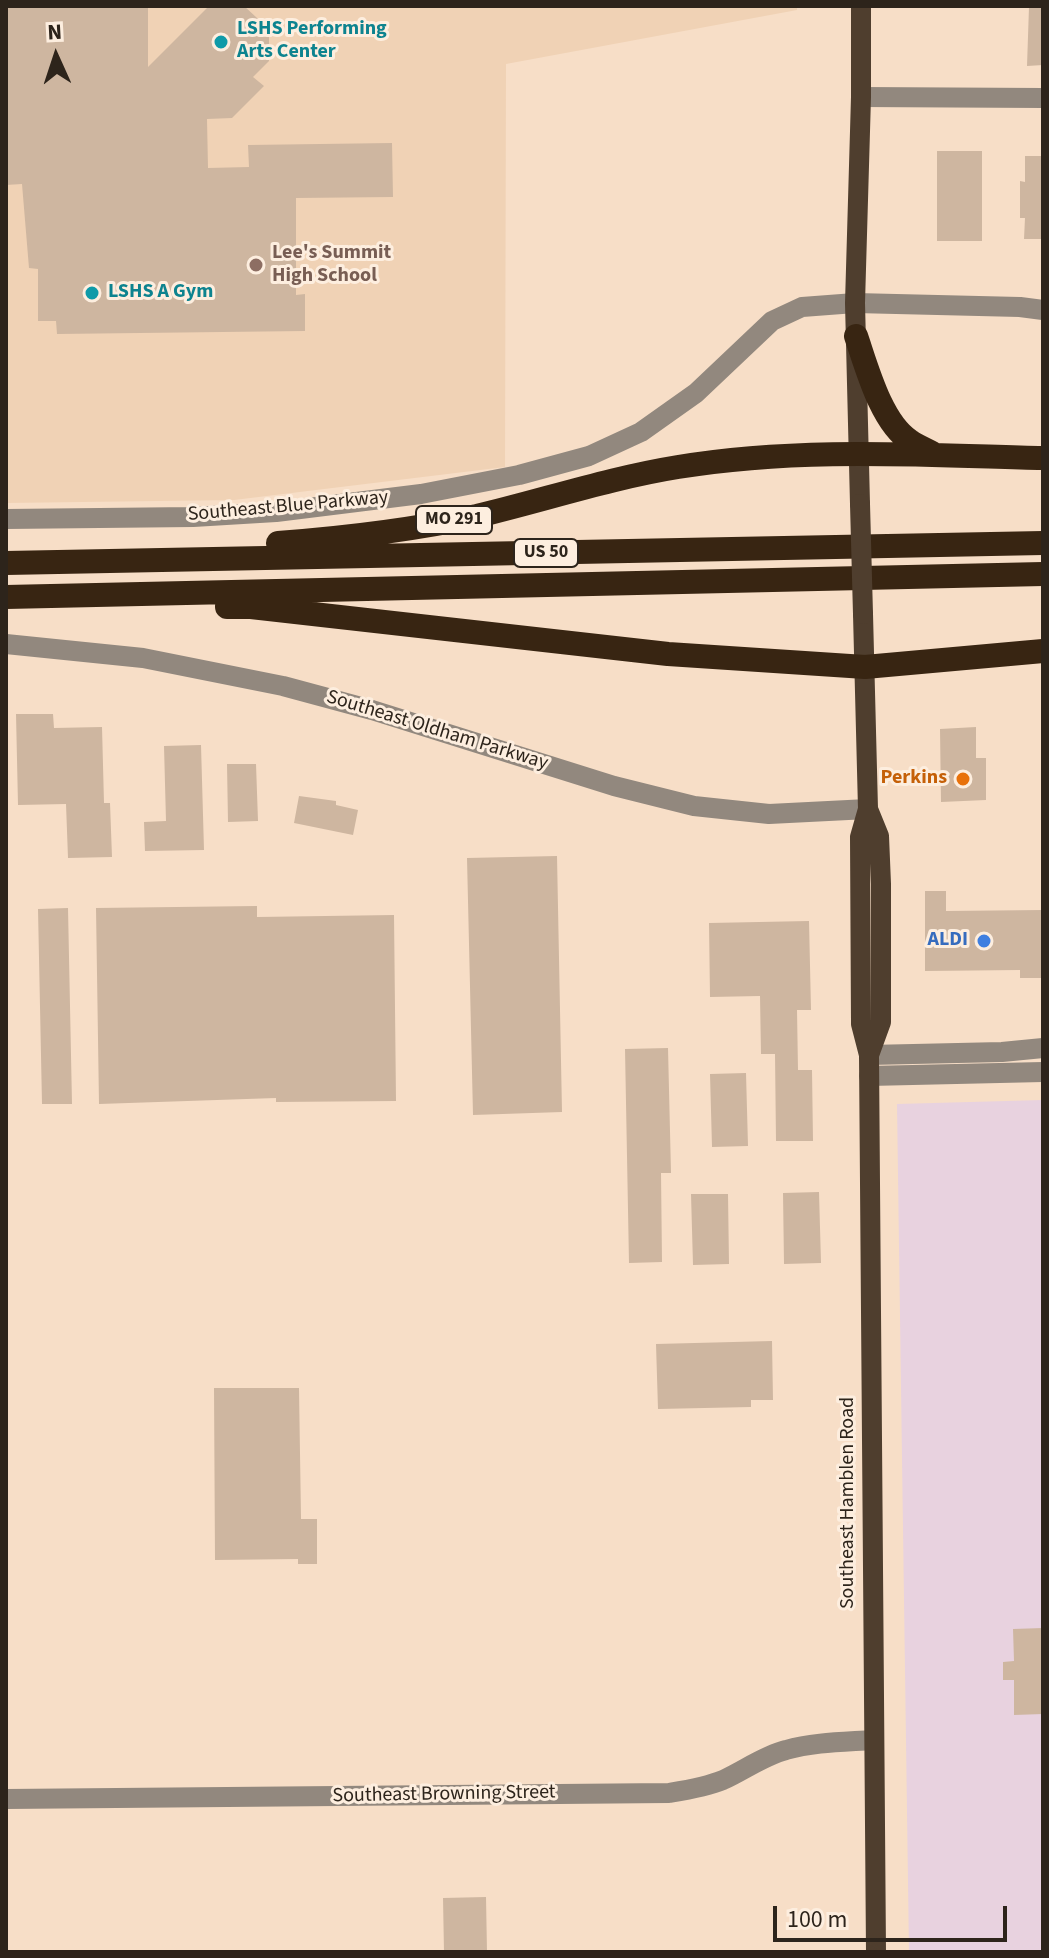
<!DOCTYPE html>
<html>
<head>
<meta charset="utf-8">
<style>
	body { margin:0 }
	#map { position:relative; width:1049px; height:1958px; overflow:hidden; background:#f7dec7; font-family:"Source Sans 3",sans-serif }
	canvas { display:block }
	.frame { position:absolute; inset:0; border:8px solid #2d241b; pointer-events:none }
	.north { position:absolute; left:16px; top:16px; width:80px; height:80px; -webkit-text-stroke:6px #fdeedf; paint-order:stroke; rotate:357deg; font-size:22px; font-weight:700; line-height:32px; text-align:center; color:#2d241b }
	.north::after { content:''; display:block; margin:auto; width:28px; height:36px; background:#2d241b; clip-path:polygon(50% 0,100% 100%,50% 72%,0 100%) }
	.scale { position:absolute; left:773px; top:1906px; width:234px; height:36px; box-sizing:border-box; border:4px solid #2d241b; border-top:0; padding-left:10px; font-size:24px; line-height:28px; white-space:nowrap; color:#2d241b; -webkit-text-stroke:6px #fdeedf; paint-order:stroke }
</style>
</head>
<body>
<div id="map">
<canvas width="1049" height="1958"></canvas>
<div class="frame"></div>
<div class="north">N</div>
<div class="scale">100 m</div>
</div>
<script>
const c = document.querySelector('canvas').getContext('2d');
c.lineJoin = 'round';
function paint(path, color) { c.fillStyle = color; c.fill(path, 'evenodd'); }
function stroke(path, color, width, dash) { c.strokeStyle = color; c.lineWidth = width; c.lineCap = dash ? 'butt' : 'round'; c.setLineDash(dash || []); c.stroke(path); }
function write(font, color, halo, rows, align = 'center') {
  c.font = font + ' "Source Sans 3",sans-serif'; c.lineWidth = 6; c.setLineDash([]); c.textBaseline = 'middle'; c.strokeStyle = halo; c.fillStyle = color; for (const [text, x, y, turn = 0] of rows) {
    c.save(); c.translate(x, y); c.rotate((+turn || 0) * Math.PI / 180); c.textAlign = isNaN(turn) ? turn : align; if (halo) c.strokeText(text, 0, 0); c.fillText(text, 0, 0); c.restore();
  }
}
const commercial = new Path2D(`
	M 1043,1100 L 1043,1952 L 909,1952 L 897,1104 Z`);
const built = new Path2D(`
	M 6,6 L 797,6 L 797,10 L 506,64 L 505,467 L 234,500 L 6,503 Z`);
const building = new Path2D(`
	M 6,6 L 148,6 L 148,67 L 209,6 L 244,6 L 269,29 L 269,61 L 253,77 L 264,86 L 232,118 L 207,119 L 208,168 L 249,167 L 248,145 L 392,143 L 393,197 L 296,198 L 296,295 L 305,294 L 305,331 L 57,334 L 56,321 L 38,321 L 38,269 L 29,268 L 22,184 L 6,185 Z
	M 1029,7 L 1043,7 L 1043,65 L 1027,66 Z
	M 937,151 L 982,151 L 982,241 L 937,241 Z
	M 1025,156 L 1043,156 L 1043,239 L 1024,239 L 1025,218 L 1020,218 L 1020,181 L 1025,182 Z
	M 16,714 L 53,714 L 54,728 L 102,727 L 104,803 L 110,803 L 112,857 L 68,858 L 66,804 L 18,805 Z
	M 976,727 L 976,758 L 986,758 L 986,800 L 941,802 L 940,729 Z
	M 201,745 L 204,850 L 145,851 L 144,822 L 166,821 L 164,746 Z
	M 227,764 L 256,764 L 258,821 L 228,822 Z
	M 299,796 L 336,801 L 336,805 L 358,810 L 353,835 L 294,823 Z
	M 557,856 L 562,1112 L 473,1115 L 467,858 Z
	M 925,891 L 946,891 L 946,911 L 1043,910 L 1043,978 L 1020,978 L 1020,970 L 925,971 Z
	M 257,906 L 257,917 L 394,915 L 396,1101 L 276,1102 L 276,1098 L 99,1104 L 96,908 Z
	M 68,908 L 72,1104 L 42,1104 L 38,909 Z
	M 809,921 L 811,1010 L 797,1010 L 798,1070 L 812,1070 L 813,1141 L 776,1141 L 775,1054 L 761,1054 L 760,996 L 710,997 L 709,923 Z
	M 668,1048 L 671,1173 L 661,1173 L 662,1262 L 629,1263 L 625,1049 Z
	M 746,1073 L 748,1146 L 712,1147 L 710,1074 Z
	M 819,1192 L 821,1263 L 784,1264 L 783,1193 Z
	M 691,1194 L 728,1194 L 729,1264 L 693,1265 Z
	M 772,1341 L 773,1400 L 751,1400 L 751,1407 L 658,1409 L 656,1344 Z
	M 214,1388 L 299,1388 L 301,1519 L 317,1519 L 317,1564 L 298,1564 L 298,1559 L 215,1560 Z
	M 1043,1628 L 1043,1714 L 1014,1715 L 1014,1680 L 1003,1680 L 1003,1662 L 1014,1661 L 1013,1629 Z
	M 486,1897 L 487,1952 L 444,1952 L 443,1898 Z`);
const minor = new Path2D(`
	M 861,97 L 1043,98
	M 6,519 L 193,517 L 276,512 L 421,494 L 519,475 L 589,456 L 641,432 L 696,393 L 772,321 L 802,307 L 855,303 L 1020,307 L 1043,310
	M 6,644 L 143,658 L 283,686 L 372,710 L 614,786 L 694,806 L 769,814 L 868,809
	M 869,1055 L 1002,1052 L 1043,1048
	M 869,1076 L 1043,1072
	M 6,1799 L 669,1793 C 687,1790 706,1787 723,1780 C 745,1770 763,1756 786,1750 C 814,1742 844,1742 873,1740`);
const major = new Path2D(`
	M 860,504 L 855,303 L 861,97 L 861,6
	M 863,614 L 868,809 L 860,837 L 861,1024 L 869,1055 L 881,1022 L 881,884 L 879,836 L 868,809
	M 869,1055 L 876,1952`);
const highway = new Path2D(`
	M 856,336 C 867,368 881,422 910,441 C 917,446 925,449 932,453
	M 278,543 C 345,538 412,530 477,516 C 544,500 610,478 678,467 C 798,447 922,455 1043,458
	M 6,563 L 1043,543
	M 6,597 L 1043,574
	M 227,607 L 251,607 L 668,654 L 865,667 L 1043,651`);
const majorBridge = new Path2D(`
	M 860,504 L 863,614`);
const markers = [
	[221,42,8,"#0f9aa8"],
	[256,265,8,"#8d6e63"],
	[92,293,8,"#0f9aa8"],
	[963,779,8,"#e8710a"],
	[984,941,8,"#3f7fe0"]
];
const shields = [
	[454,520,76],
	[546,553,64]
];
const shieldNames = [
	["MO 291",454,520],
	["US 50",546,553]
];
const cultureNames = [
	["LSHS Performing",237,30],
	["Arts Center",237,53],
	["LSHS A Gym",108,293]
];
const educationNames = [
	["Lee's Summit",272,254],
	["High School",272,277]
];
const streetNames = [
	["Southeast Blue Parkway",288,507,-5],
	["Southeast Oldham Parkway",437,731,17],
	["Southeast Hamblen Road",849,1503,-90],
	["Southeast Browning Street",444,1795,-1]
];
const foodNames = [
	["Perkins",947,779]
];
const shopNames = [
	["ALDI",968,941]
];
paint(commercial, '#e8d2df');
paint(built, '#f0d2b5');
paint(building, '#ceb6a0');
stroke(minor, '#92887e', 20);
stroke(major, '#4f3e2e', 20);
stroke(highway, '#382512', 24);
stroke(majorBridge, '#4f3e2e', 20);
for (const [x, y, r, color] of markers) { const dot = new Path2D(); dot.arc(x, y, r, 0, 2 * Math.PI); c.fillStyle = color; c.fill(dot); stroke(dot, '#fdeedf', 3); }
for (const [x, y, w] of shields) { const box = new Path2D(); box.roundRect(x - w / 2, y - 14, w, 28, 6); c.fillStyle = '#fdeedf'; c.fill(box); stroke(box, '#2d241b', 2); }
write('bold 18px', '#2d241b', null, shieldNames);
write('bold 20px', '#0d838f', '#fdeedf', cultureNames, 'left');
write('bold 20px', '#785e54', '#fdeedf', educationNames, 'left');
write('20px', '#2d241b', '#fdeedf', streetNames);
write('bold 20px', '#c56008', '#fdeedf', foodNames, 'right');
write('bold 20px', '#366cbe', '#fdeedf', shopNames, 'right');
</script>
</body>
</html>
